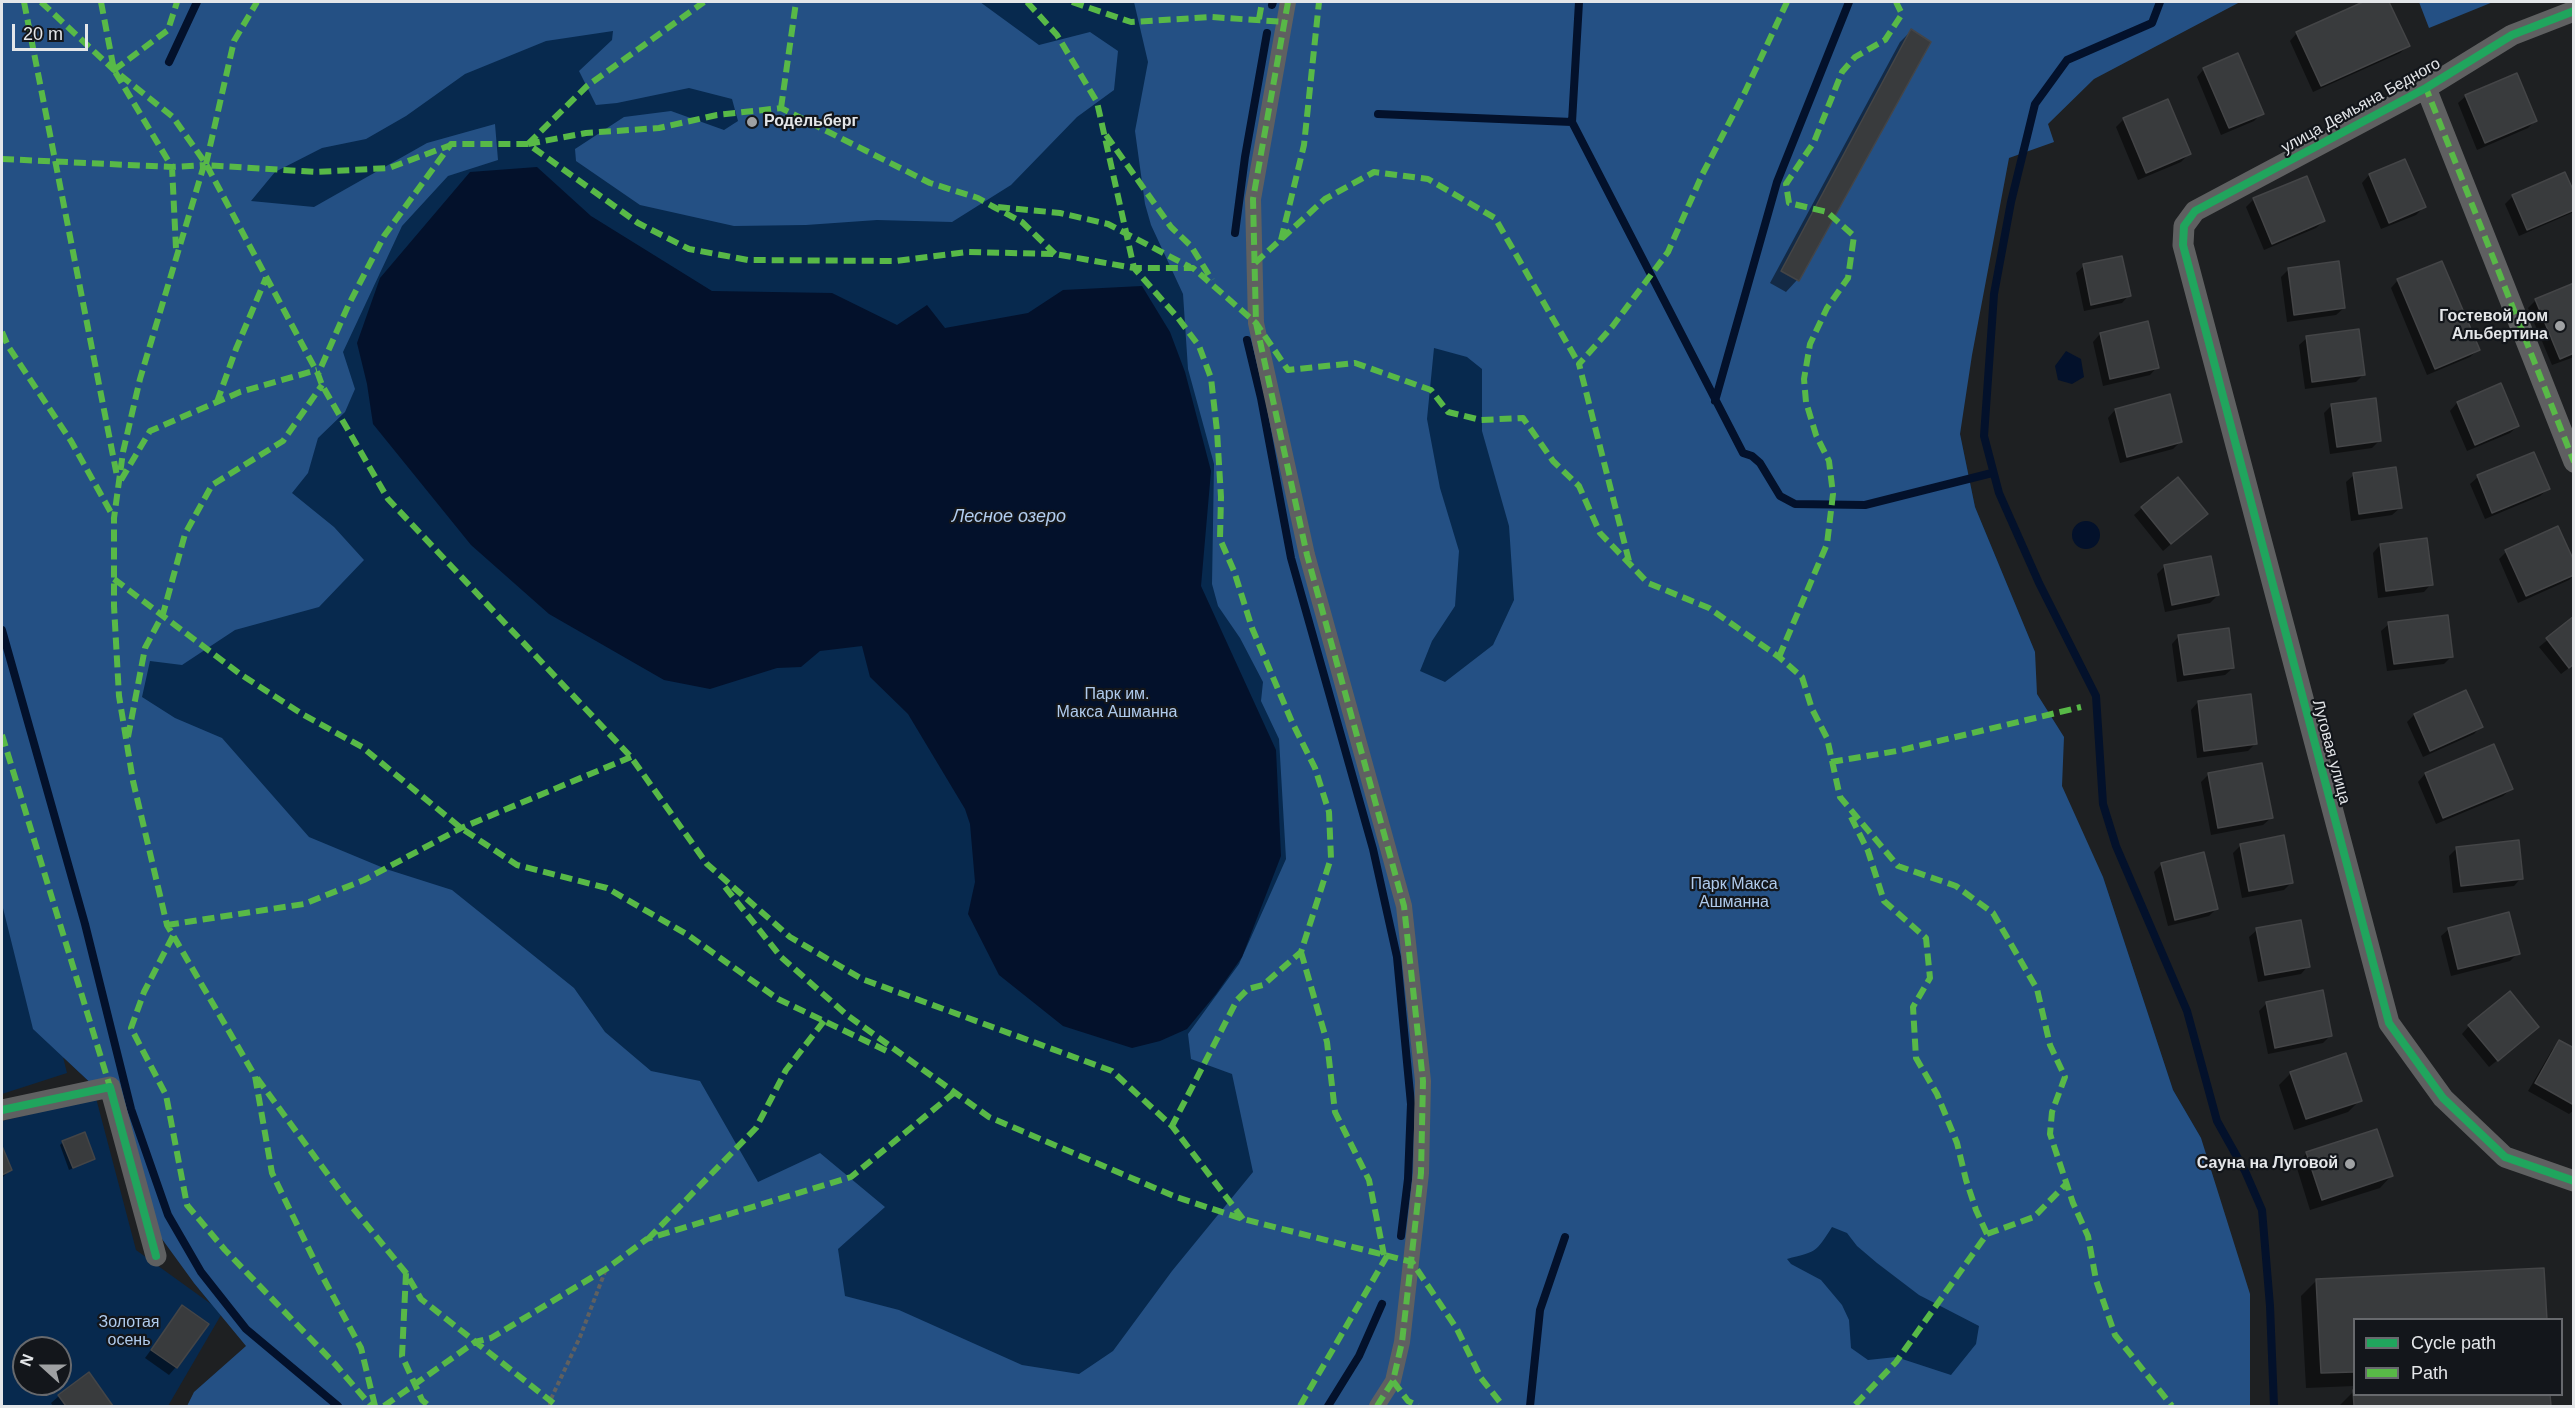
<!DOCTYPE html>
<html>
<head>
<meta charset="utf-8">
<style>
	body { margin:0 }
	#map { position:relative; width:2575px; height:1408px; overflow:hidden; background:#1e2022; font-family:Arial,sans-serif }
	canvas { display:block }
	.frame { position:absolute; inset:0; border:3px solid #e4e6e9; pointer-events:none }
	.legend { position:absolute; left:2353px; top:1318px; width:210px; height:78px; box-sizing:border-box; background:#13161b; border:2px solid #67696d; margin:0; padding:8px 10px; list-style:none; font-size:18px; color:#e4e6e9 }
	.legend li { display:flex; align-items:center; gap:12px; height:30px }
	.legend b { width:30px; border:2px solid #67696d }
	.north { position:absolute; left:12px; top:1336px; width:60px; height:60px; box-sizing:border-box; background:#13161b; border:2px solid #67696d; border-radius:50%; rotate:291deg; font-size:16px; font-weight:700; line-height:24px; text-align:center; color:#e4e6e9 }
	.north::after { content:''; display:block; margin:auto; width:21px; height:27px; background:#9fa1a3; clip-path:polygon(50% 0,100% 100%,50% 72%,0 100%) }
	.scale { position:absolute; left:12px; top:24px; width:76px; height:27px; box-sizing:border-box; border:3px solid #e4e6e9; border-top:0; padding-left:8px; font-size:18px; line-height:21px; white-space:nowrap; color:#e4e6e9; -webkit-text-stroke:4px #13161b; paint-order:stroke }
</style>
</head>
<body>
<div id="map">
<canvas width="2575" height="1408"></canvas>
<div class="frame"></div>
<ul class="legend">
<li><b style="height:8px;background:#20a55d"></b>Cycle path</li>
<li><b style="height:8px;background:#58b947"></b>Path</li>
</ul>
<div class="north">N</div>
<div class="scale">20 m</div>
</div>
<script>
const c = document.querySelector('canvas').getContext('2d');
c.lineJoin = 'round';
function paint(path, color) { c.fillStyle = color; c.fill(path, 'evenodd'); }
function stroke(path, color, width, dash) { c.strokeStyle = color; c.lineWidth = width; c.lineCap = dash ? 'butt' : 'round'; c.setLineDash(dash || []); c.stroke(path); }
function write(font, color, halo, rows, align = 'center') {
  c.font = font + ' Arial,sans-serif'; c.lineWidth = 4.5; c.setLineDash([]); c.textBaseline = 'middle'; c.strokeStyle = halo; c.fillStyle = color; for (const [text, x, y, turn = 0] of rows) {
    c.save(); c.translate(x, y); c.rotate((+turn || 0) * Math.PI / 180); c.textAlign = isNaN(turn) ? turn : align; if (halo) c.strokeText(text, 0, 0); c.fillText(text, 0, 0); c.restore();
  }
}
const green = new Path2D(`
	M 2,2 L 2216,2 L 2116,54 L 2009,158 L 1977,256 L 1960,434 L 1975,507 L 2035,652 L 2004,731 L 2103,877 L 2173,1090 L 2201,1138 L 2212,1198 L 2226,1406 L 310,1406 L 247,1346 L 221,1315 L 168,1406 L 2,1406 L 2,1121 L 96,1098 L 136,1250 L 211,1304 L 194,1283 L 112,1103 L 63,1057 L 67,1073 L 2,1094 ZM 24,1348 L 60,1348 L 60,1384 L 24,1384 Z`);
const forest = new Path2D(`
	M 2,2 L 980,2 L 1039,45 L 1090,32 L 1118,51 L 1114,90 L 1077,117 L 1011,185 L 952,222 L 877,220 L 806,225 L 734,226 L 640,205 L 576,161 L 575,149 L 624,117 L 671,111 L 724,130 L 738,121 L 732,99 L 689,88 L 617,103 L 596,105 L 579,71 L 612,40 L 613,31 L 546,41 L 465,74 L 406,116 L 366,139 L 322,148 L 275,172 L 251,201 L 314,207 L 427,143 L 495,124 L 498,160 L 448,176 L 402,226 L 343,352 L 355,389 L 345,412 L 318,438 L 308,473 L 292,493 L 334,527 L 364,560 L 319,607 L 235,630 L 182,665 L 150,661 L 142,697 L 175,718 L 222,738 L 309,837 L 386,869 L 452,890 L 574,988 L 605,1032 L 651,1071 L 700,1081 L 758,1182 L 820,1153 L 885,1207 L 838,1249 L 845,1296 L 899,1310 L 1022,1365 L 1079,1374 L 1113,1351 L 1172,1271 L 1253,1172 L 1232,1074 L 1191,1059 L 1188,1034 L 1239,964 L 1286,859 L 1279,739 L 1261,701 L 1263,682 L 1240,638 L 1218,606 L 1212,584 L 1214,464 L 1188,369 L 1183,294 L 1151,225 L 1145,204 L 1135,131 L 1148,62 L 1134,2 L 2240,2 L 2094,79 L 2048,124 L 2054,142 L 2009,158 L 1972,355 L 1960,434 L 1975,507 L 2035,652 L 2037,694 L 2064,737 L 2062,786 L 2103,877 L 2173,1090 L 2201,1138 L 2250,1294 L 2250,1406 L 187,1406 L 194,1392 L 246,1346 L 194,1283 L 146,1217 L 112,1103 L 33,1029 L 2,904 ZM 1434,348 L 1467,357 L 1482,369 L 1482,431 L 1509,526 L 1514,600 L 1493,645 L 1445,682 L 1420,671 L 1432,641 L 1455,606 L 1459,551 L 1440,488 L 1427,419 ZM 1832,1227 L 1847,1233 L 1857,1246 L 1877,1263 L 1919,1295 L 1979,1326 L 1976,1344 L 1951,1375 L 1896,1357 L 1868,1360 L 1851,1348 L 1849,1320 L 1842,1305 L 1821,1280 L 1791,1264 L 1787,1259 C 1816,1251 1815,1254 1832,1227 Z
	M 2419,2 L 2493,2 L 2429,28 Z`);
const water = new Path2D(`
	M 537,167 L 591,216 L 712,291 L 832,293 L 897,325 L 927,305 L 945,328 L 1028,313 L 1063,290 L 1142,286 L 1170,332 L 1185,372 L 1211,471 L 1201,586 L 1276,750 L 1281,856 L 1242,957 L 1216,994 L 1187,1029 L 1160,1041 L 1132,1048 L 1063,1026 L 999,975 L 968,914 L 975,882 L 970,824 L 965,809 L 908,714 L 870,677 L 862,646 L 820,651 L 801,667 L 777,668 L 710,689 L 664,680 L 549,614 L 471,545 L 373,424 L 367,384 L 357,343 L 380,278 L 470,172 Z
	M 2066,351 L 2081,359 L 2084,377 L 2072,384 L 2058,380 L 2055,366 Z
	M2072 535a14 14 0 1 1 28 0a14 14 0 1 1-28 0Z`);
const shadow = new Path2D(`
	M 2367,2 L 2388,2 L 2408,46 L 2400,53 L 2313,92 L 2290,41 L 2297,33 Z
	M 1911,31 L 1929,42 L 1797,280 L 1786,292 L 1770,283 L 1900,42 Z
	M 2204,69 L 2262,113 L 2254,121 L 2221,135 L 2197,77 Z
	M 2466,96 L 2535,121 L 2528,128 L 2477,150 L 2458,103 Z
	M 2124,119 L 2189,154 L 2181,162 L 2138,180 L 2116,127 Z
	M 2404,161 L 2424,207 L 2416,215 L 2381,229 L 2362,183 L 2369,175 Z
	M 2513,196 L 2574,196 L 2574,212 L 2519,236 L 2505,204 Z
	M 2254,199 L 2324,221 L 2316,228 L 2264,250 L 2246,207 Z
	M 2084,266 L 2129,295 L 2122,303 L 2084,311 L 2076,273 Z
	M 2289,269 L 2344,308 L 2336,315 L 2287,322 L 2281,277 Z
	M 2398,280 L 2478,350 L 2470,357 L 2427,375 L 2391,288 Z
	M 2574,285 L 2574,357 L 2552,365 L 2528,308 L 2535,301 Z
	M 2100,334 L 2157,367 L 2150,375 L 2103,386 L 2093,342 Z
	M 2307,338 L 2364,374 L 2356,382 L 2305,389 L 2299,345 Z
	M 2500,385 L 2518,426 L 2510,433 L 2467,451 L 2450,411 L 2457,403 Z
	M 2332,405 L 2380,440 L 2372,448 L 2330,454 L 2324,413 Z
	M 2115,410 L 2180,442 L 2173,449 L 2120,463 L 2108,418 Z
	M 2354,475 L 2400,508 L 2392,515 L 2351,521 L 2346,482 Z
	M 2478,477 L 2548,489 L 2540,496 L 2485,519 L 2470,484 Z
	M 2142,508 L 2206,514 L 2163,551 L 2134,515 Z
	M 2380,545 L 2431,584 L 2424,592 L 2378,598 L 2373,553 Z
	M 2506,552 L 2574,564 L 2574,575 L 2569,580 L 2518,603 L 2499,559 Z
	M 2165,566 L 2218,595 L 2210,603 L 2165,612 L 2157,574 Z
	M 2574,618 L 2574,664 L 2561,674 L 2539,647 Z
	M 2389,624 L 2452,656 L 2444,664 L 2387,671 L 2381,631 Z
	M 2179,636 L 2233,668 L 2225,675 L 2177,682 L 2172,644 Z
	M 2198,702 L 2256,743 L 2248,751 L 2197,758 L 2191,710 Z
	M 2414,715 L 2481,726 L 2474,734 L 2423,757 L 2407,722 Z
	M 2425,774 L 2511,789 L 2503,796 L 2436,824 L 2418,782 Z
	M 2208,775 L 2271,818 L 2263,825 L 2211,835 L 2201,782 Z
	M 2240,846 L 2292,882 L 2284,890 L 2242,898 L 2233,853 Z
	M 2457,848 L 2521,878 L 2514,886 L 2453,893 L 2449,856 Z
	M 2162,864 L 2217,908 L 2209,916 L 2168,926 L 2154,872 Z
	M 2449,929 L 2518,953 L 2510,961 L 2451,976 L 2441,936 Z
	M 2257,930 L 2308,966 L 2301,974 L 2258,982 L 2249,937 Z
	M 2267,1003 L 2331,1035 L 2323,1043 L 2268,1054 L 2259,1011 Z
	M 2469,1026 L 2530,1034 L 2489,1067 L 2462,1034 Z
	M 2560,1042 L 2574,1050 L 2574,1110 L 2569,1114 L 2528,1091 L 2552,1050 Z
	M 2291,1073 L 2360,1100 L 2348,1112 L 2294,1130 L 2279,1085 Z
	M 63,1142 L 94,1159 L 69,1170 L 60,1145 Z
	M 2,1150 L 10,1170 L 2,1178 Z
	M 2307,1153 L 2391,1176 L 2380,1188 L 2310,1210 L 2296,1165 Z
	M 2317,1280 L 2354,1320 L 2354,1386 L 2306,1388 L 2301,1296 Z
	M 182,1307 L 176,1367 L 169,1375 L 145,1358 Z
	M 88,1375 L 111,1406 L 53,1406 L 51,1403 L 59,1396 Z
	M 2354,1391 L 2354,1394 L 2548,1394 L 2549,1406 L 2339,1406 Z`);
const stream = new Path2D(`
	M 1579,2 L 1572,122 L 1743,453 L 1752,456 L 1760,463 L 1780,496 L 1795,504 L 1865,505 L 1992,473
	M 2160,2 L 2152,23 L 2067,60 L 2035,104 L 2011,202 L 1994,294 L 1984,436 L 1999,493 L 2039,583 L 2096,696 L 2103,804 L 2116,846 L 2187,1011 L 2217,1121 L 2245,1171 L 2262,1210 L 2270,1306 L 2274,1406
	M 1272,5 L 1273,2
	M 169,62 L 197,2
	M 1378,114 L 1572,122
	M 1235,233 L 1245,157 L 1267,33
	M 1247,340 L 1261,398 L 1291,558 L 1373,849 L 1397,957 L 1411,1104 L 1408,1179 L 1401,1236
	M 1715,401 L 1777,182 L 1849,2
	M 2,630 L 85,924 L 131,1109 L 168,1215 L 201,1272 L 246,1329 L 338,1406
	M 1328,1406 L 1359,1356 L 1382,1304
	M 1530,1406 L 1540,1310 L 1565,1237`);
const building = new Path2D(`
	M 2363,2 L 2389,2 L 2410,46 L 2321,86 L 2296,32 Z
	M 1911,29 L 1931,42 L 1799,281 L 1781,271 Z
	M 2238,53 L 2264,114 L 2229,128 L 2203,68 Z
	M 2517,73 L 2537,121 L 2485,143 L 2465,95 Z
	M 2168,99 L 2191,154 L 2146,173 L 2123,118 Z
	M 2405,159 L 2426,207 L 2389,223 L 2369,174 Z
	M 2565,172 L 2574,192 L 2574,210 L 2527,230 L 2512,195 Z
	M 2307,176 L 2325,221 L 2272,244 L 2253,198 Z
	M 2122,256 L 2131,296 L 2091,305 L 2083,264 Z
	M 2339,261 L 2345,308 L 2294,315 L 2288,268 Z
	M 2442,261 L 2480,350 L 2435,369 L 2397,279 Z
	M 2574,283 L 2574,353 L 2560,359 L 2535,299 Z
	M 2148,321 L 2159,368 L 2110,379 L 2100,333 Z
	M 2359,329 L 2365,375 L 2312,382 L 2306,336 Z
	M 2501,383 L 2519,426 L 2475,445 L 2457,402 Z
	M 2170,394 L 2182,442 L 2127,457 L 2115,409 Z
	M 2376,398 L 2381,441 L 2337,447 L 2331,404 Z
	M 2534,452 L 2550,489 L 2492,513 L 2477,475 Z
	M 2396,467 L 2402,508 L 2359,514 L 2353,473 Z
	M 2178,477 L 2208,514 L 2171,544 L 2141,507 Z
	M 2558,526 L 2574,561 L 2574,575 L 2526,596 L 2505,550 Z
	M 2427,538 L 2433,585 L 2386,591 L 2380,544 Z
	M 2211,556 L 2219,595 L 2172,605 L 2164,565 Z
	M 2448,615 L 2453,657 L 2394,664 L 2388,622 Z
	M 2574,616 L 2574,664 L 2569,668 L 2546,638 Z
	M 2229,628 L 2234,668 L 2184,675 L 2178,635 Z
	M 2466,690 L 2483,727 L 2430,751 L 2414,714 Z
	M 2251,694 L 2257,744 L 2204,751 L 2198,701 Z
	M 2494,744 L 2513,789 L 2443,818 L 2425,773 Z
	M 2262,763 L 2273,818 L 2218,828 L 2208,773 Z
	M 2284,835 L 2293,883 L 2249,891 L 2240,844 Z
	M 2519,840 L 2523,879 L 2461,886 L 2456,847 Z
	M 2204,852 L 2218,909 L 2175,920 L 2161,863 Z
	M 2509,912 L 2520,954 L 2458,969 L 2448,928 Z
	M 2301,920 L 2310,967 L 2265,975 L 2256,928 Z
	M 2323,990 L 2332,1036 L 2275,1048 L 2266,1002 Z
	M 2510,991 L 2539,1027 L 2498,1061 L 2468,1025 Z
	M 2559,1040 L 2574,1048 L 2574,1105 L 2535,1083 Z
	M 2346,1053 L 2362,1101 L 2306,1119 L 2290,1072 Z
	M 2377,1129 L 2393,1176 L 2322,1200 L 2306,1152 Z
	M 85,1132 L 95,1159 L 73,1168 L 62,1141 Z
	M 2,1146 L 12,1170 L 2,1175 Z
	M 2544,1268 L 2547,1320 L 2354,1320 L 2354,1372 L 2321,1373 L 2316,1279 Z
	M 182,1305 L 209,1324 L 177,1368 L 151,1350 Z
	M 89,1372 L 113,1406 L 66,1406 L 58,1395 Z
	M 2353,1390 L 2354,1394 L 2550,1394 L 2551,1406 L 2354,1406 Z`);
const path = new Path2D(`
	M 550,1406 L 550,1401 L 580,1337 L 606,1269`);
const pedestrian = new Path2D(`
	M 1288,2 L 1253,199 L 1256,323 L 1307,555 L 1404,906 L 1423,1081 L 1421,1173 L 1402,1342 L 1393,1381 L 1377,1406`);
const minor = new Path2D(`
	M 2574,11 L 2512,35 L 2426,88 L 2195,211 L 2184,226 L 2183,245 L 2389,1023 L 2443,1098 L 2505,1157 L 2574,1181
	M 2426,88 L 2574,462
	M 2,1110 L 110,1087 L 156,1256`);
const quiet = new Path2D(`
	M 24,2 L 117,476
	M 41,2 L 114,70 L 173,117 L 206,164 L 318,374
	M 101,2 L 114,70 L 172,167 L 176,248
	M 1027,2 L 1057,35 L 1097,102 L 1134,268 L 1178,318 L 1199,346 L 1211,378 L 1217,431 L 1221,497 L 1220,539 L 1234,571 L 1252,628 L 1292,722 L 1315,768 L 1329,812 L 1331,858 L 1301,952 L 1263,985 L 1248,989 L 1237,1000 L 1172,1126
	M 1072,2 L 1131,22 L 1211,17 L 1285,22
	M 1288,2 L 1253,199 L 1256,323 L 1307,555 L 1404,906 L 1423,1081 L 1421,1173 L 1402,1342 L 1393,1381 L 1377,1406
	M 1259,19 L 1262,2
	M 114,70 L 168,30 L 177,2
	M 2428,86 L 2426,88 L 2574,462
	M 781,108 L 796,2
	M 1106,135 L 1171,227 L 1191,246 L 1212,280
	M 528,144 L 586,133 L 659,128 L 717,115 L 781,108 L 930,183 L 978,198 L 992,206 L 1022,222 L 1055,254
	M 528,144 L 587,86 L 704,2
	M 2,159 L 172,167 L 204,165
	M 206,164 L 234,41 L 257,2
	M 998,207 L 1060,213 L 1108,224 L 1190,267
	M 1281,240 L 1304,145 L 1319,2
	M 1255,263 L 1325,199 L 1374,172 L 1428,179 L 1495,218 L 1579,364
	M 2,332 L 8,346 L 71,441 L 114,518
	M 217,402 L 236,349 L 266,278
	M 121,480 L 150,431 L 240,392 L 317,370
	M 1629,561 L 1579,364 L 1612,327 L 1668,252 L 1702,175 L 1745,92 L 1787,2
	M 114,579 L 240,674 L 302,714 L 362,747 L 461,828 L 517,865 L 607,888 L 688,935 L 778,999 L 891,1053
	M 1779,657 L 1827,544 L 1833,494 L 1829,461 L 1816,435 L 1806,402 L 1804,379 L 1810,344 L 1827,308 L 1848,278 L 1854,236 L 1827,212 L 1789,203 L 1786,184 L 1814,142 L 1842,72 L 1855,57 L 1885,40 L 1902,14 L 1896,2
	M 2,735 L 110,1087
	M 128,737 L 145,648 L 163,614 L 185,534 L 212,485 L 283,441 L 322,385
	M 1831,762 L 1897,751 L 2081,707
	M 1851,817 L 1868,851 L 1884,901 L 1926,938 L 1930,978 L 1913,1007 L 1916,1058 L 1937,1094 L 1957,1143 L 1966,1180 L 1976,1210 L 1987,1234 L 1896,1362 L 1854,1406
	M 725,887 L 781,957 L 847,1015 L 989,1117 L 1176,1197 L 1243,1219 L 1412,1262 L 1457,1329 L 1481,1378 L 1503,1406
	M 167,925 L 304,904 L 364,880 L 461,828 L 631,757
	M 173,936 L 144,992 L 131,1028 L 166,1095 L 187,1205 L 225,1250 L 335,1364 L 371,1406
	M 1301,952 L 1327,1042 L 1335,1112 L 1369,1180 L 1384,1255
	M 257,1078 L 348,1202 L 406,1273 L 421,1299 L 557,1406
	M 1243,1219 L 1172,1126 L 1112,1071 L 862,979 L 790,937 L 707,864 L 631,757 L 388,499 L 322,385 L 318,374 L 348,306 L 384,236 L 451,144 L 528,144 L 638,223 L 689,249 L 748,260 L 895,261 L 967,252 L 1055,254 L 1134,268 L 1193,268 L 1256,323 L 1288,370 L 1355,363 L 1431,390 L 1448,412 L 1481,420 L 1523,418 L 1553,461 L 1579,486 L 1600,533 L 1648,583 L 1709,608 L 1779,657 L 1802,677 L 1812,709 L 1827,738 L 1840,797 L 1898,866 L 1956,886 L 1993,913 L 2037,989 L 2050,1045 L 2065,1077 L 2052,1112 L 2050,1134 L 2073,1203 L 2088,1236 L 2096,1280 L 2115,1335 L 2172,1406
	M 1987,1234 L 2034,1217 L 2066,1184
	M 648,1239 L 756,1128 L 786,1070 L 824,1021
	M 406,1273 L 402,1356 L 422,1400 L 429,1406
	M 1393,1381 L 1408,1401 L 1418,1406
	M 375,1406 L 361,1348 L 319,1270 L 272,1173 L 255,1076 L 167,925 L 133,781 L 119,696 L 114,606 L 114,518 L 123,452 L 140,379 L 204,165 L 316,172 L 389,168 L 451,145
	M 384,1406 L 475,1342 L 491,1338 L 606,1269 L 647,1239 L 851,1177 L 955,1092
	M 1300,1406 L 1387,1256`);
const cycleway = new Path2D(`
	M 2574,11 L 2512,35 L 2426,88 L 2195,211 L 2184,226 L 2183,245 L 2389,1023 L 2443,1098 L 2505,1157 L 2574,1181
	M 2,1110 L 110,1087 L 156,1256`);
const markers = [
	[752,122,6,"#9fa1a3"],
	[2560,326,6,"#9fa1a3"],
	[2350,1164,6,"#9fa1a3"]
];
const streetNames = [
	["улица Демьяна Бедного",2361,106,-29],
	["Луговая улица",2331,752,75]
];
const poiNames = [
	["Родельберг",764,122,"left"],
	["Гостевой дом",2548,317],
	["Альбертина",2548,335],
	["Сауна на Луговой",2338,1164]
];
const parkNames = [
	["Парк им.",1117,695],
	["Макса Ашманна",1117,713],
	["Парк Макса",1734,885],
	["Ашманна",1734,903],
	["Золотая",129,1323],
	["осень",129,1341]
];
const waterNames = [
	["Лесное озеро",1009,517]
];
paint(green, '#07294e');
paint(forest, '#245084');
paint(water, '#03112b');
paint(shadow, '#0007');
stroke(stream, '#03112b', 8);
paint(building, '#393b3d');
stroke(building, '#444547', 1.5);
stroke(path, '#5f6060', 4, [4.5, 3]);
stroke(pedestrian, '#5f6061', 16);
stroke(minor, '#5f6061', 21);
stroke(quiet, '#58b947', 6, [12, 6]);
stroke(cycleway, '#20a55d', 8);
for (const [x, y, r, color] of markers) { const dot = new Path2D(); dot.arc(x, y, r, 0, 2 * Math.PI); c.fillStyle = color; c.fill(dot); stroke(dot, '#13161b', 2); }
write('16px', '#e4e6e9', '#13161b', streetNames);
write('bold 16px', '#e4e6e9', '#13161b', poiNames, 'right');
write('16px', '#b0cbed', '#13161b', parkNames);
write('italic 18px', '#b2cdef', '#13161b', waterNames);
</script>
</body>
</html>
